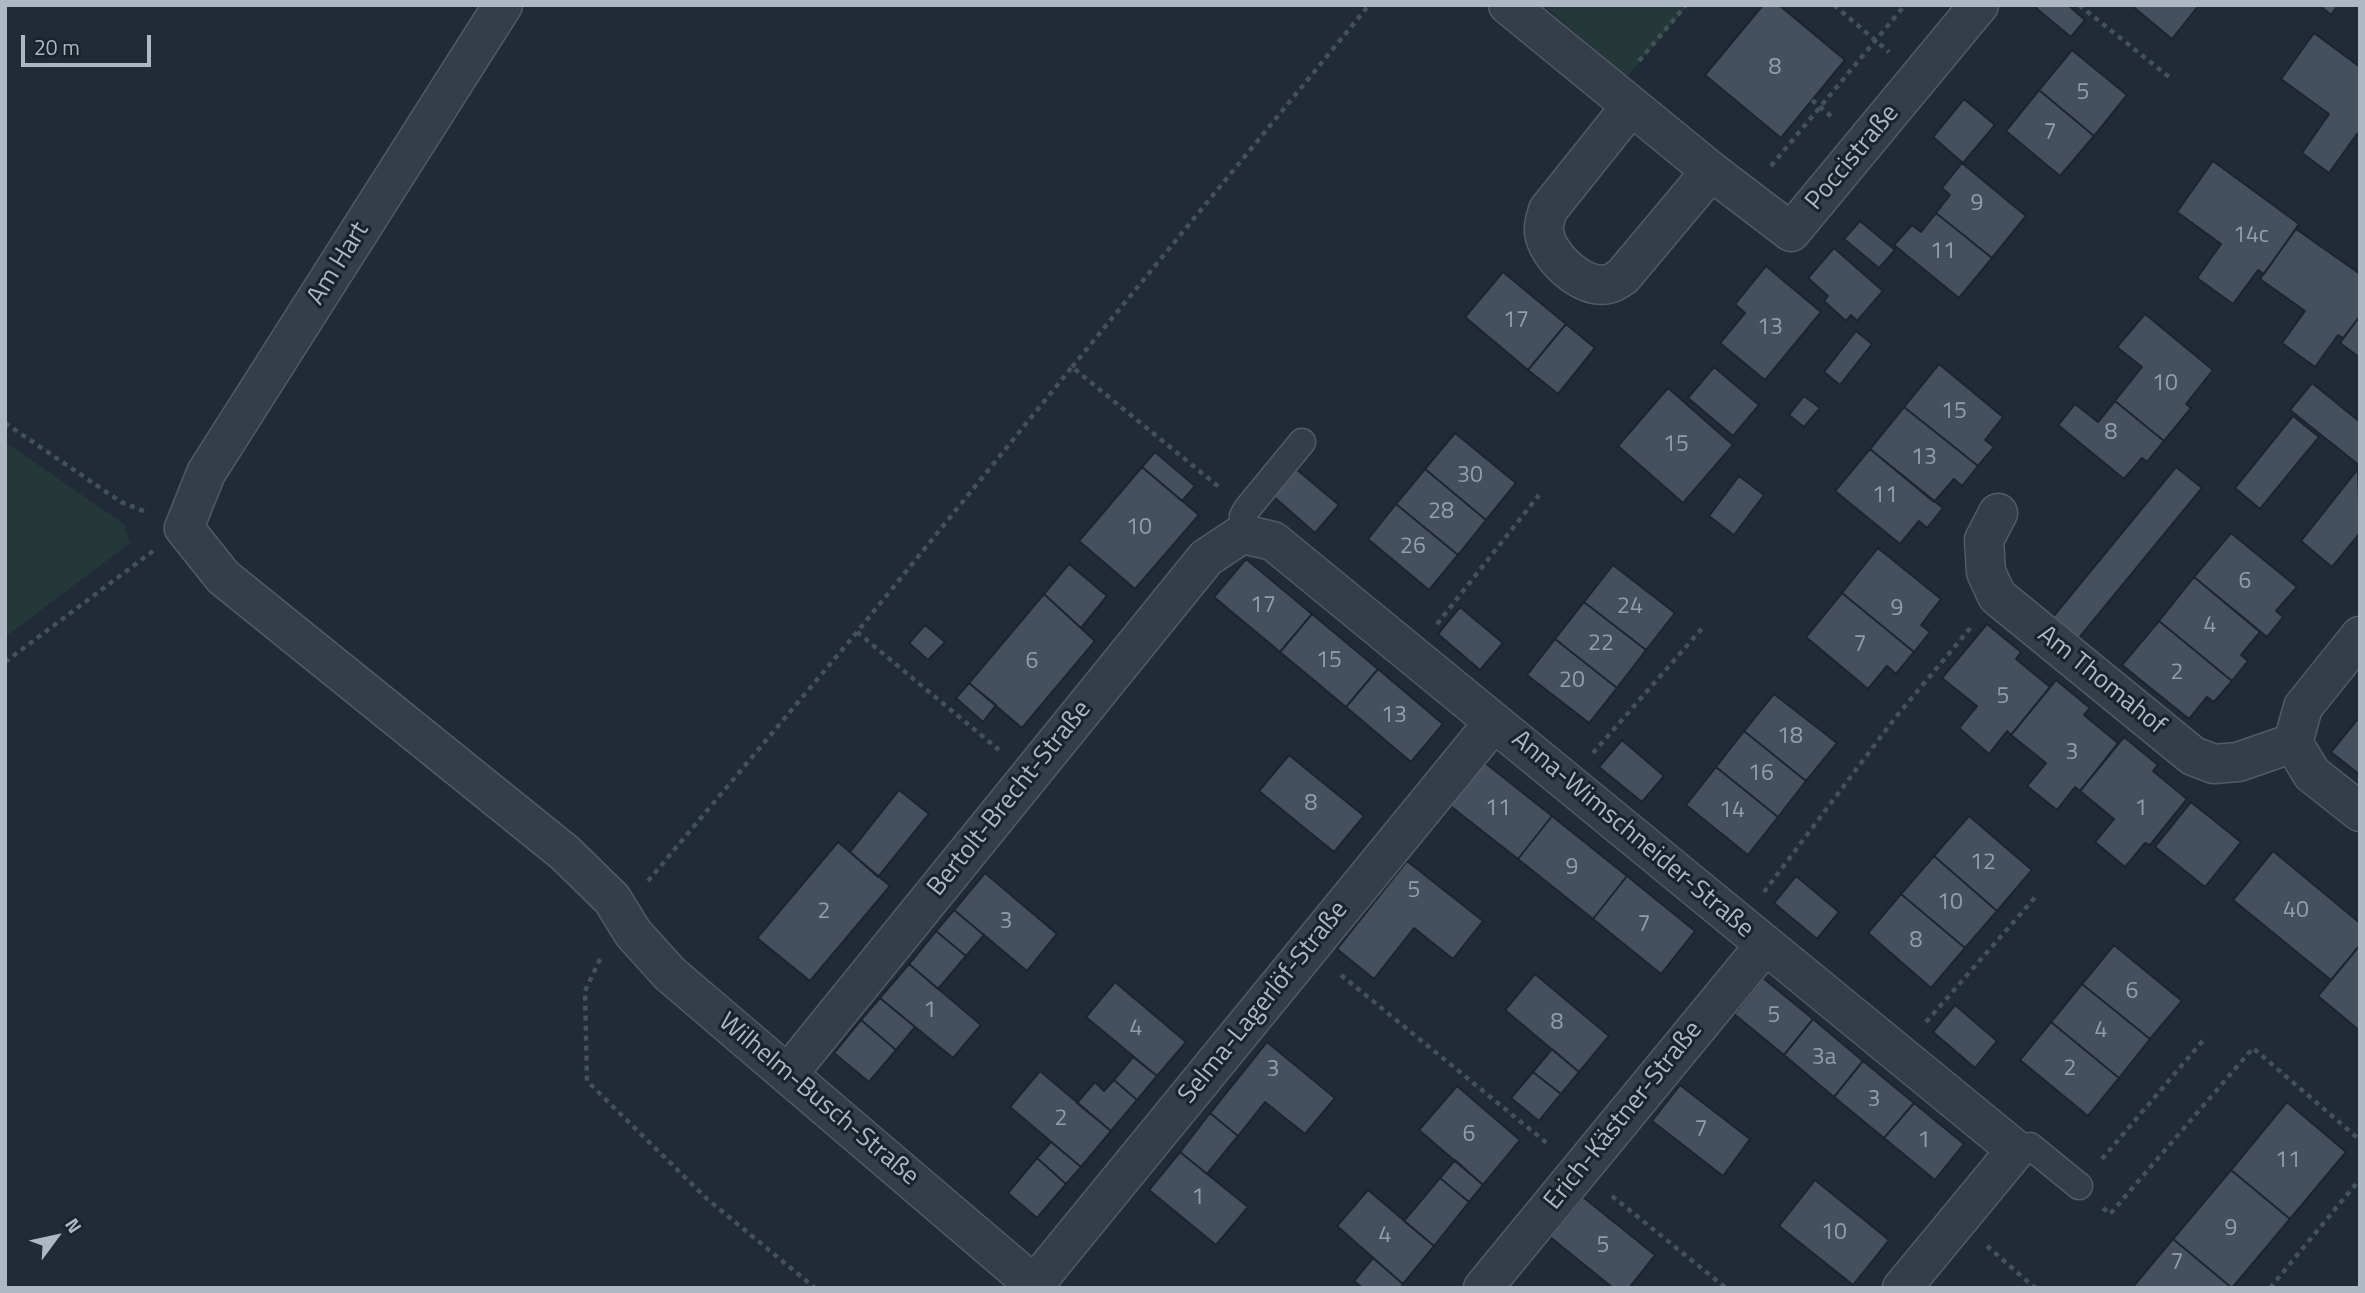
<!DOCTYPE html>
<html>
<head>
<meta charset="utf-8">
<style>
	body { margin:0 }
	#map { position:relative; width:2365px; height:1293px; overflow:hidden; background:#212b37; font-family:"Titillium Web",sans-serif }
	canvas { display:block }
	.frame { position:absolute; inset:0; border:7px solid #afb7c4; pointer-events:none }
	.north { position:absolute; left:21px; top:1202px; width:70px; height:70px; -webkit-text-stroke:5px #1a222c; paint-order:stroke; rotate:57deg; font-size:19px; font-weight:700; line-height:28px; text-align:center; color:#afb7c4 }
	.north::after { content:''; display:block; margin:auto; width:24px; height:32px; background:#afb7c4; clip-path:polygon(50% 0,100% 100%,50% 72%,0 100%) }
	.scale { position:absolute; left:21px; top:35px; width:130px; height:32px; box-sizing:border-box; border:4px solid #afb7c4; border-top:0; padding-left:9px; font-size:21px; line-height:24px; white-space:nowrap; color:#afb7c4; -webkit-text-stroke:5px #1a222c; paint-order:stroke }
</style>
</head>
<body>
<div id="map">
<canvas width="2365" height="1293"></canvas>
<div class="frame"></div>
<div class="north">N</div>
<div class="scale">20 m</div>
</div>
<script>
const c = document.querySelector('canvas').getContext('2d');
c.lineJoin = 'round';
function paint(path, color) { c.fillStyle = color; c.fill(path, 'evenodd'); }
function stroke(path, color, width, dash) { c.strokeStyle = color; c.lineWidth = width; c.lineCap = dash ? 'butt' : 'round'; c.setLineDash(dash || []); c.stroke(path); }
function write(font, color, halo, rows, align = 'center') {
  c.font = font + ' "Titillium Web",sans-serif'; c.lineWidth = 6; c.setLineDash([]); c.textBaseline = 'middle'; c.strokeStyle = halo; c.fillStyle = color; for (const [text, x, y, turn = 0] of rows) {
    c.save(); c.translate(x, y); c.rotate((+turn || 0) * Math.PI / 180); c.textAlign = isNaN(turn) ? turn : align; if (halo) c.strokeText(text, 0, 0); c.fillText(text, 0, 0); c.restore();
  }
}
const green = new Path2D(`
	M 1543,5 L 1688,5 L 1627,77 Z
	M 5,442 L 124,524 L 130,543 L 5,637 Z`);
const building = new Path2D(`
	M 1763,5 L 1779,5 L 1845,60 L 1781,138 L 1705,75 Z
	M 2038,5 L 2068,5 L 2085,20 L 2071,37 L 2036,8 Z
	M 2131,5 L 2199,5 L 2172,39 Z
	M 2319,5 L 2338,5 L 2331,15 Z
	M 2314,33 L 2360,67 L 2360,135 L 2357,134 L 2329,173 L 2302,153 L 2329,114 L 2281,79 Z
	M 2072,50 L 2127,95 L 2094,136 L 2039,90 Z
	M 2039,90 L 2094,136 L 2060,176 L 2006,131 Z
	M 1964,99 L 1995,125 L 1963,163 L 1933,137 Z
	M 2213,161 L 2299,224 L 2264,274 L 2258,270 L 2233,304 L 2197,278 L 2221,244 L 2177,212 Z
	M 1962,163 L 2026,216 L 1992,258 L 1936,213 L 1950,195 L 1942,188 Z
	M 1936,213 L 1992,258 L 1959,298 L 1894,245 L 1912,225 L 1921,232 Z
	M 1860,221 L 1895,250 L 1879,268 L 1844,239 Z
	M 2296,229 L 2360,274 L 2360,316 L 2343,338 L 2338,335 L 2315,367 L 2282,343 L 2305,311 L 2260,279 Z
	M 1834,248 L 1883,291 L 1857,321 L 1851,315 L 1846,321 L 1824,301 L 1828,296 L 1808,278 Z
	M 1766,266 L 1821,312 L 1765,380 L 1720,343 L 1745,313 L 1735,304 Z
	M 1503,272 L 1566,324 L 1528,370 L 1465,317 Z
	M 2145,314 L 2213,370 L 2186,404 L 2191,408 L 2164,441 L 2115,401 L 2142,367 L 2117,347 Z
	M 2360,316 L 2360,358 L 2340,343 Z
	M 1566,324 L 1595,348 L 1558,394 L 1528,370 Z
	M 1856,331 L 1872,344 L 1840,385 L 1824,372 Z
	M 1939,364 L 2003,417 L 1985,440 L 1994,447 L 1978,466 L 1904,407 Z
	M 1714,367 L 1759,405 L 1733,436 L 1688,398 Z
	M 2312,383 L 2360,422 L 2360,466 L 2290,410 Z
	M 1668,388 L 1733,445 L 1683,503 L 1618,446 Z
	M 1804,396 L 1820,408 L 1804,427 L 1789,415 Z
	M 2115,401 L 2164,441 L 2147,462 L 2142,458 L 2124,479 L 2058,425 L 2075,404 L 2098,422 Z
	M 1904,407 L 1978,466 L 1962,486 L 1954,479 L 1934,502 L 1870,449 Z
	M 2293,416 L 2319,437 L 2260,509 L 2235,488 Z
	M 1455,433 L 1516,483 L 1486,520 L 1425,469 Z
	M 1870,449 L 1943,508 L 1927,528 L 1919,521 L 1900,544 L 1835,491 Z
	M 1155,452 L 1195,486 L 1182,501 L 1142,467 Z
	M 1142,467 L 1199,515 L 1135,589 L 1079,541 Z
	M 2176,467 L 2202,488 L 2074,644 L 2048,623 Z
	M 1296,469 L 1339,505 L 1315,533 L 1273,496 Z
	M 1425,469 L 1486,520 L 1458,555 L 1396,504 Z
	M 2358,469 L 2360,533 L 2332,567 L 2301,541 Z
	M 1739,476 L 1764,495 L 1734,535 L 1709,516 Z
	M 1396,504 L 1458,555 L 1429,590 L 1368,539 Z
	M 2231,533 L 2297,587 L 2276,611 L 2283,617 L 2267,637 L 2194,577 Z
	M 1878,548 L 1941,599 L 1921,625 L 1930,632 L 1914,652 L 1842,593 Z
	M 1246,559 L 1312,614 L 1280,652 L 1214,597 Z
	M 1069,564 L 1107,596 L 1081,628 L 1044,594 Z
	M 1613,565 L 1675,613 L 1646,650 L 1584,602 Z
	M 2194,577 L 2260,632 L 2241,655 L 2248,661 L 2232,681 L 2159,621 Z
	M 1842,593 L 1914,652 L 1896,674 L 1887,666 L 1868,689 L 1806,637 Z
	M 1044,594 L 1095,641 L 1022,728 L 969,683 Z
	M 1584,602 L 1646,650 L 1617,688 L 1555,639 Z
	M 1460,607 L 1503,643 L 1480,670 L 1438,634 Z
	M 1312,614 L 1378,669 L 1346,707 L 1280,652 Z
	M 2159,621 L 2232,681 L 2214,702 L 2207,697 L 2189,719 L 2122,665 Z
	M 1987,624 L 2021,652 L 2016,659 L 2050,687 L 2011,735 L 2007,731 L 1989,754 L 1959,728 L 1977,706 L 1942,678 Z
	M 925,625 L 945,642 L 928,660 L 909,643 Z
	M 1555,639 L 1617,688 L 1589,723 L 1527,675 Z
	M 1378,669 L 1443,724 L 1411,762 L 1346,707 Z
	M 2056,680 L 2090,708 L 2084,715 L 2118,743 L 2080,791 L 2075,787 L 2057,810 L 2027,786 L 2046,763 L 2011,735 Z
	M 969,683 L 996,705 L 983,722 L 956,698 Z
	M 1774,694 L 1837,743 L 1806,781 L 1744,731 Z
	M 2360,716 L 2360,775 L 2331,752 Z
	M 1744,731 L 1806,781 L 1778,817 L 1716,767 Z
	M 2124,737 L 2158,765 L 2153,771 L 2187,799 L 2150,845 L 2145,843 L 2125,867 L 2095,842 L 2114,819 L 2080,791 Z
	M 1622,740 L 1664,776 L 1642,802 L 1599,767 Z
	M 1289,755 L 1364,816 L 1334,852 L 1259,791 Z
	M 1479,758 L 1552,816 L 1518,859 L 1444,801 Z
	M 1716,767 L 1778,817 L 1748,855 L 1686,805 Z
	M 899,790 L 929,814 L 878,877 L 850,852 Z
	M 2191,802 L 2241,842 L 2205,887 L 2155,847 Z
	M 1552,816 L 1627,876 L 1593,919 L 1518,859 Z
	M 1969,816 L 2032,870 L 1997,911 L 1934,856 Z
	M 838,842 L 890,886 L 810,981 L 757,938 Z
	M 2273,851 L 2360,923 L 2360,945 L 2331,980 L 2233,900 Z
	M 1934,856 L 1997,911 L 1965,948 L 1901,894 Z
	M 1407,861 L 1483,921 L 1453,959 L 1414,928 L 1374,979 L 1337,949 Z
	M 985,873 L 1057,934 L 1027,971 L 954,910 Z
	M 1627,876 L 1695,931 L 1661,974 L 1593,919 Z
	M 1796,876 L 1839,912 L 1817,939 L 1774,903 Z
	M 1901,894 L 1965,948 L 1931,988 L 1868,933 Z
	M 954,910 L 984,935 L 966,956 L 936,931 Z
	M 936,931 L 966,956 L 938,989 L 909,964 Z
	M 2114,945 L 2182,1001 L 2150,1039 L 2082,984 Z
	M 2360,945 L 2360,1031 L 2318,996 Z
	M 909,964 L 981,1025 L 953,1058 L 880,998 Z
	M 1535,974 L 1609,1036 L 1579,1072 L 1505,1010 Z
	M 1763,978 L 1813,1019 L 1784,1055 L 1734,1014 Z
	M 1115,982 L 1186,1042 L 1157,1076 L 1086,1017 Z
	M 2082,984 L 2150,1039 L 2119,1078 L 2051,1022 Z
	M 880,998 L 915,1027 L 896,1050 L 861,1020 Z
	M 1955,1005 L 1997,1041 L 1975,1068 L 1933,1032 Z
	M 1813,1019 L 1863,1061 L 1834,1097 L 1784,1055 Z
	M 861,1020 L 896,1050 L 869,1082 L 834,1053 Z
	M 2051,1022 L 2119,1078 L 2088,1116 L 2020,1060 Z
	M 1267,1042 L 1335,1098 L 1305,1134 L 1265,1102 L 1238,1136 L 1210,1113 Z
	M 1552,1049 L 1579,1072 L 1561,1094 L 1533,1072 Z
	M 1133,1057 L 1157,1076 L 1137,1100 L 1114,1080 Z
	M 1863,1061 L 1914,1103 L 1884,1138 L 1834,1097 Z
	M 1040,1071 L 1111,1131 L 1081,1167 L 1010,1107 Z
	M 1533,1072 L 1561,1094 L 1539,1121 L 1511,1098 Z
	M 1114,1080 L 1137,1100 L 1111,1131 L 1077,1103 L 1095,1082 L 1104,1091 Z
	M 1680,1085 L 1750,1139 L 1723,1176 L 1652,1121 Z
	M 1457,1086 L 1520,1140 L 1483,1185 L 1419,1130 Z
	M 2287,1102 L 2346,1152 L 2290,1219 L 2231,1170 Z
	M 1914,1103 L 1964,1144 L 1935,1180 L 1884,1138 Z
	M 1210,1113 L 1238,1136 L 1207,1174 L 1180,1152 Z
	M 1051,1142 L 1081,1167 L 1066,1184 L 1037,1158 Z
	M 1180,1152 L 1248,1207 L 1216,1245 L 1149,1190 Z
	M 1037,1158 L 1066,1184 L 1037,1218 L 1008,1193 Z
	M 1455,1160 L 1483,1185 L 1469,1202 L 1440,1178 Z
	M 2231,1170 L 2290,1219 L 2232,1288 L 2173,1239 Z
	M 1440,1178 L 1469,1202 L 1434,1246 L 1404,1221 Z
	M 1815,1180 L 1889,1240 L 1853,1285 L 1779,1226 Z
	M 1368,1190 L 1434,1246 L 1403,1284 L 1337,1226 Z
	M 1583,1197 L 1655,1255 L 1629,1288 L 1613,1288 L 1550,1237 Z
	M 2173,1239 L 2232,1288 L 2132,1288 Z
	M 1373,1258 L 1403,1284 L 1400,1288 L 1363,1288 L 1354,1281 Z`);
const path = new Path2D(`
	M 1834,5 L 1889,52
	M 2079,5 L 2169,77
	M 1639,61 L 1686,5
	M 1812,100 L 1833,118
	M 1771,166 L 1905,5
	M 1072,367 L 1369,5
	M 5,423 L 121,502 L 146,512
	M 1437,624 L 1539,495
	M 857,632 L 999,750
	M 5,662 L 153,551
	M 1593,753 L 1705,625
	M 648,881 L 857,632 L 1072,367 L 1219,487
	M 1764,892 L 1895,718 L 1972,626
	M 600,959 L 585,991 L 587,1081 L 706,1198 L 815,1288
	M 1341,975 L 1548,1144
	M 1926,1022 L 2038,894
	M 2102,1159 L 2206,1037
	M 1612,1196 L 1726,1288
	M 2103,1208 L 2110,1214 L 2253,1048 L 2360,1140
	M 1987,1246 L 2035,1288
	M 2270,1288 L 2360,1179`);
const lane = new Path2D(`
	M 1242,534 L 1243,516 L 1247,509 L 1302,442
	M 2016,1150 L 2030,1146 L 2079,1186`);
const street = new Path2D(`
	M 503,5 L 206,473 L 184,528 L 223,577 L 565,853 L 612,899 L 633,933 L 670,974 L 1038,1288
	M 1508,5 L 1711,171 L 1791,232 L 1979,5
	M 1631,106 L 1548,210 C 1546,217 1543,225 1544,232 C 1547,256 1582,290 1608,284 C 1613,283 1619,279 1623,276 L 1711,171
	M 1998,513 L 1984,540 L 1986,572 L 1997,596 L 2193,756 L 2214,764 L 2238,762 L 2293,743
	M 2360,636 L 2303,707 L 2293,743 L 2312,774 L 2360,812
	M 788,1074 L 1206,558 L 1242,534 L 1273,541 L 2016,1150 L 1902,1288
	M 1034,1285 L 1494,722
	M 1483,1288 L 1765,945`);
const numberNames = [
	["8",1775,68],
	["5",2083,93],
	["7",2050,133],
	["9",1977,204],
	["14c",2251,236],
	["11",1943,252],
	["17",1516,321],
	["13",1770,328],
	["10",2165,384],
	["15",1954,412],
	["8",2111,433],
	["15",1676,445],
	["13",1924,458],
	["30",1470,476],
	["11",1885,496],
	["28",1441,512],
	["10",1139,528],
	["26",1413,547],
	["6",2245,582],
	["17",1263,606],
	["24",1630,607],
	["9",1897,609],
	["4",2210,626],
	["22",1601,644],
	["7",1860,645],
	["15",1329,661],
	["6",1032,662],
	["2",2177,673],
	["20",1572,681],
	["5",2003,697],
	["13",1394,716],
	["18",1790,737],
	["3",2072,753],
	["16",1761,774],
	["8",1311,804],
	["11",1498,809],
	["1",2141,809],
	["14",1732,811],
	["12",1983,863],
	["9",1572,868],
	["5",1414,891],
	["10",1950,903],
	["40",2296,911],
	["2",824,912],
	["3",1006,922],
	["7",1644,925],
	["8",1916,941],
	["6",2132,992],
	["1",930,1011],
	["5",1774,1016],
	["8",1557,1023],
	["4",1136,1029],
	["4",2101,1031],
	["3a",1824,1058],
	["2",2070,1069],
	["3",1273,1070],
	["3",1874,1100],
	["2",1061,1119],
	["7",1701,1130],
	["6",1469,1135],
	["1",1924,1141],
	["11",2288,1161],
	["1",1198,1198],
	["9",2231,1229],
	["10",1834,1233],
	["4",1385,1236],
	["5",1603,1246],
	["7",2177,1263]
];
const streetNames = [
	["Poccistraße",1853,158,-50],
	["Am Hart",339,264,-58],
	["Am Thomahof",2101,681,39],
	["Bertolt-Brecht-Straße",1010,799,-51],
	["Anna-Wimschneider-Straße",1632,835,40],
	["Selma-Lagerlöf-Straße",1264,1003,-51],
	["Wilhelm-Busch-Straße",818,1100,40],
	["Erich-Kästner-Straße",1624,1116,-51]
];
paint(green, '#243839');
paint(building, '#45505f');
stroke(building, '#1c242e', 2);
stroke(lane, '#525a66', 29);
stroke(street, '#525a66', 41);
stroke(path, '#415356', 4.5, [5, 5]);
stroke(lane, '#353d48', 26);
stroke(street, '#353d48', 38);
write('23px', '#949dab', null, numberNames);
write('26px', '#afb7c4', '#1a222c', streetNames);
</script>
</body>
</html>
